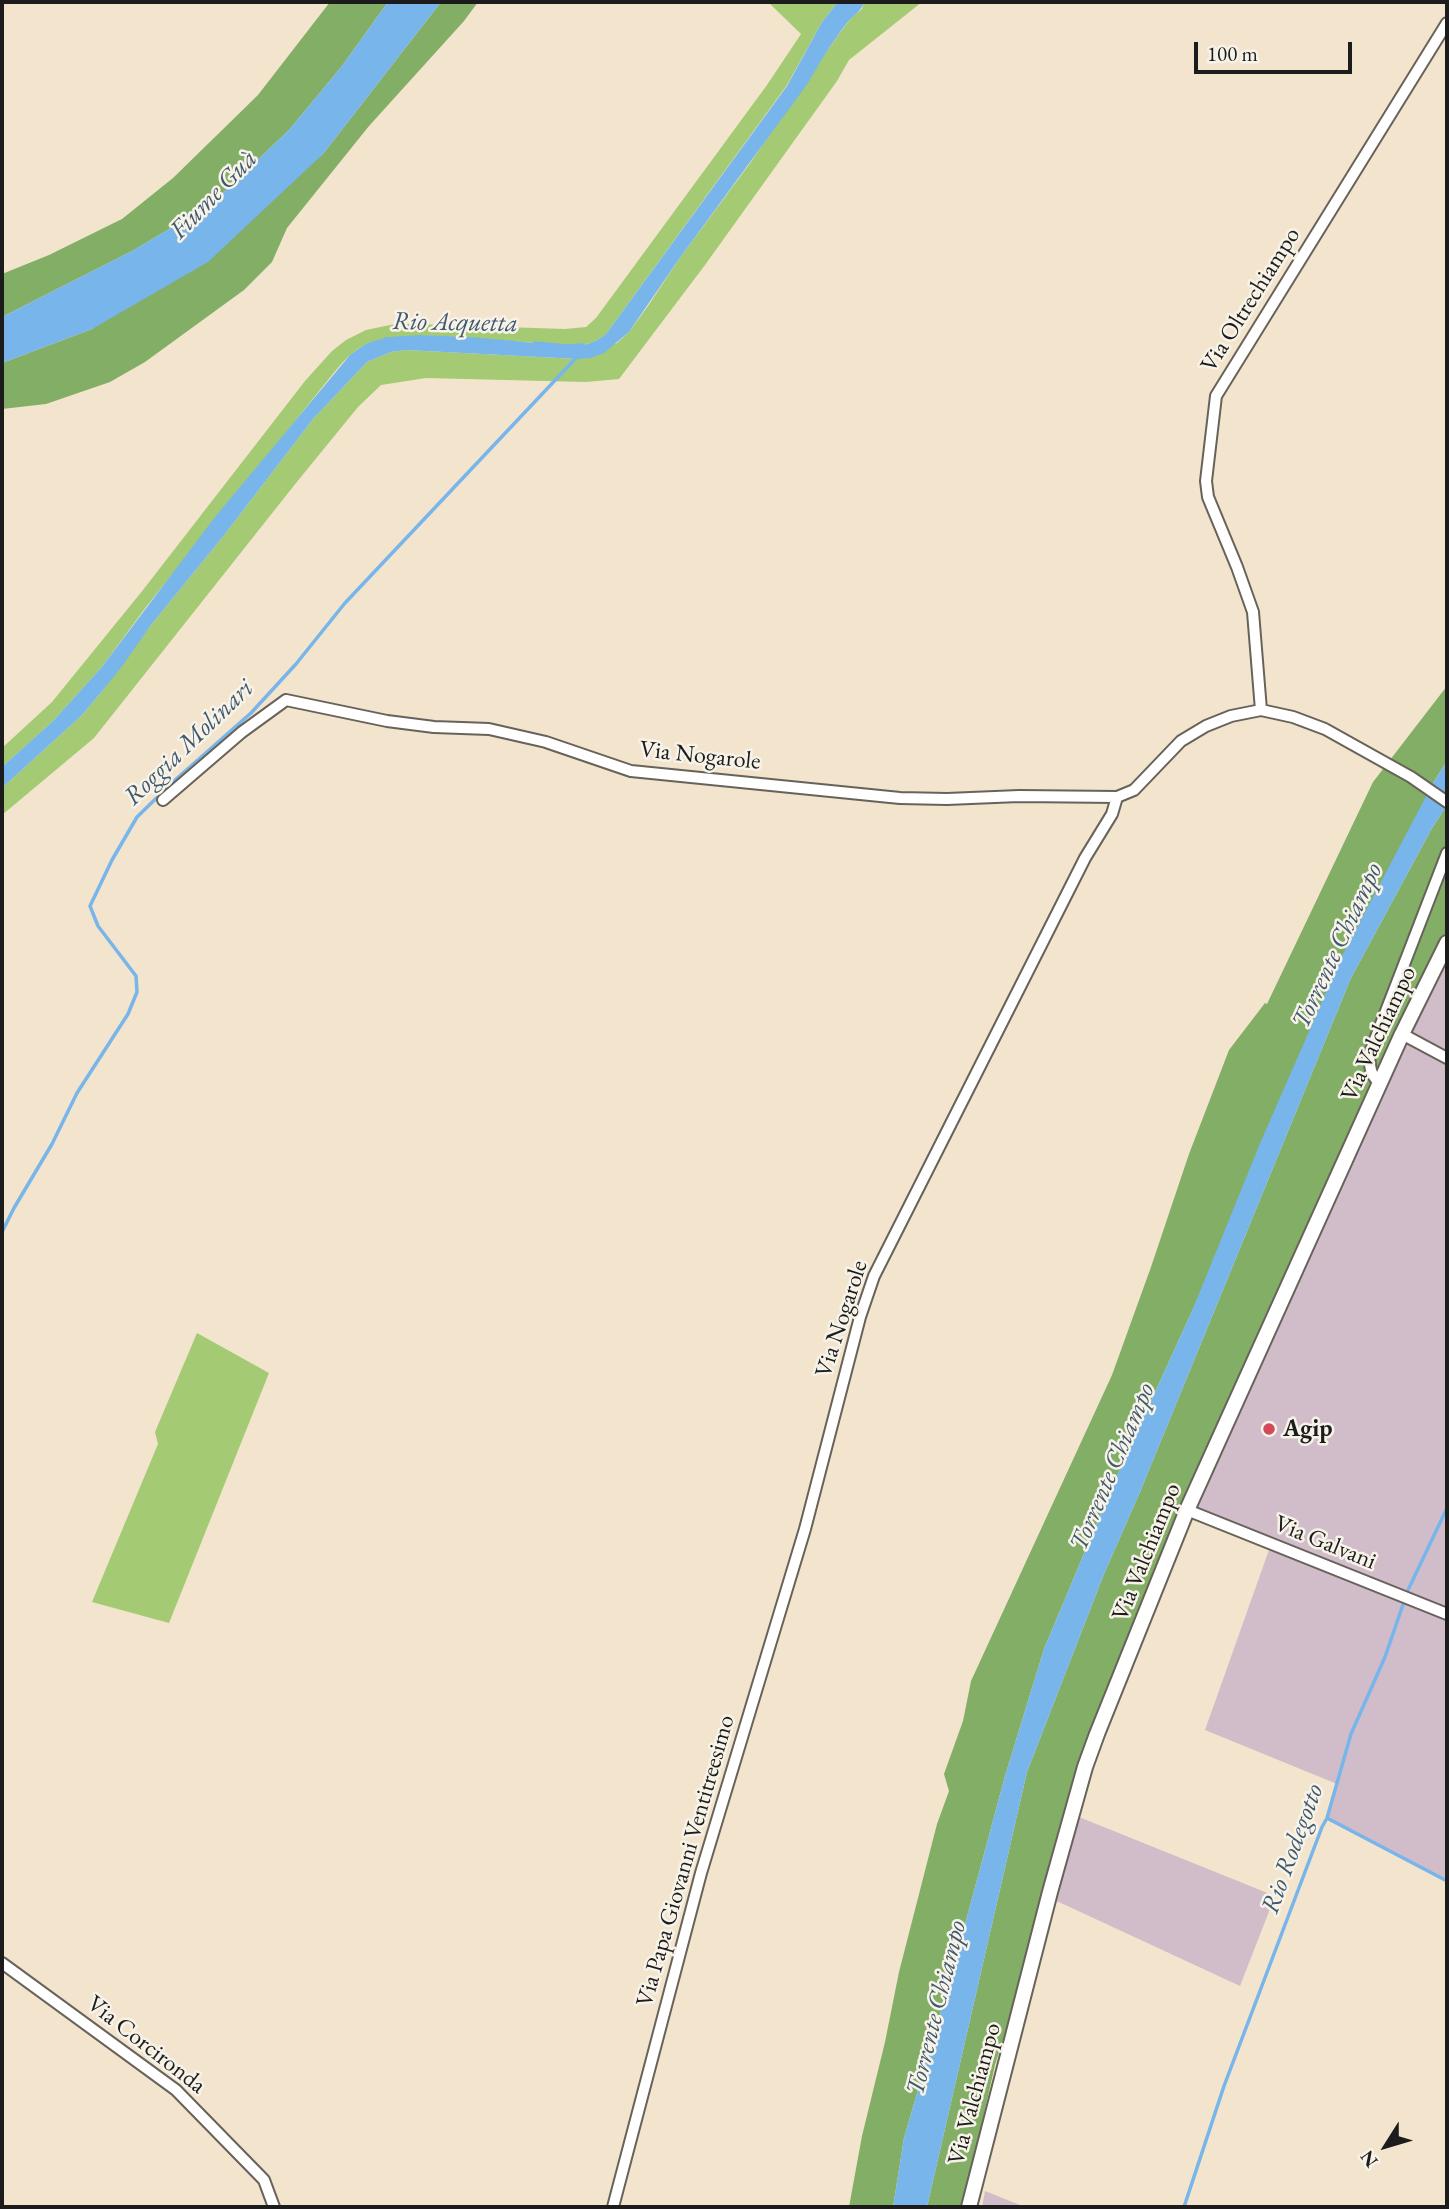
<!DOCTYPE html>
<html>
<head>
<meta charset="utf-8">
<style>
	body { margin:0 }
	#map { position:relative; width:1449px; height:2209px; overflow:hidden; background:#f3e4cd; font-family:"EB Garamond",serif }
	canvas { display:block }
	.frame { position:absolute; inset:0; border:4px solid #1c1c1c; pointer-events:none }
	.north { position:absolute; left:1351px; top:2111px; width:70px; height:70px; -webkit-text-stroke:5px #f7f3e8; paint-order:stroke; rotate:233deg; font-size:19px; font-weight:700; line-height:28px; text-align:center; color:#1c1c1c }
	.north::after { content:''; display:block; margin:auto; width:24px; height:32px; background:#1c1c1c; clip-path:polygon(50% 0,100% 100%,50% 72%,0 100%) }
	.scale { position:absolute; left:1194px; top:42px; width:158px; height:32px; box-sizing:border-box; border:4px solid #1c1c1c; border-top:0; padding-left:9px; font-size:21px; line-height:24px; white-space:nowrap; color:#1c1c1c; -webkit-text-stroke:5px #f7f3e8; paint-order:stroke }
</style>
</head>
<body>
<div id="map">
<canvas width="1449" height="2209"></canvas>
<div class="frame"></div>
<div class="north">N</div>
<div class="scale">100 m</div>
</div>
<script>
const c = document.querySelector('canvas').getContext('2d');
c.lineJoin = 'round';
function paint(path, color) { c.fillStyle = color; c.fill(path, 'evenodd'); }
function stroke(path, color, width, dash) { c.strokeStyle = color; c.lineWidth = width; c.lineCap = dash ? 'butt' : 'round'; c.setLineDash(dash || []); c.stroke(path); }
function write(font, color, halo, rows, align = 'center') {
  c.font = font + ' "EB Garamond",serif'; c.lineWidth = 5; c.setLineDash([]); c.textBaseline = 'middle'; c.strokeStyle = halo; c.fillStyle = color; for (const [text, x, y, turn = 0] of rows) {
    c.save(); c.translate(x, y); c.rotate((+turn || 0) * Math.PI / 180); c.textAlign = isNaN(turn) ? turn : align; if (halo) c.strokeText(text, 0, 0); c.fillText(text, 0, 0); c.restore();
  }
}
const industrial = new Path2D(`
	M 1447,942 L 1447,1882 L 1327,1820 L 1337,1784 L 1205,1730 L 1270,1547 L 1189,1513 Z
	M 1069,1813 L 1275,1896 L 1240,1986 L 1048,1897 Z
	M 985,2191 L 1025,2207 L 982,2207 Z`);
const green = new Path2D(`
	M 768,2 L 838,2 L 822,22 L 787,85 L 606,334 C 583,354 550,344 523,342 C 486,339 394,328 363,346 C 350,353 341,364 332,375 L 146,607 L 101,668 L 53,721 L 2,767 L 2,748 L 52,702 L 143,590 L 305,381 L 332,351 L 346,340 L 366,330 L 395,324 L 413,324 L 565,329 L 586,327 L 596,318 L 767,85 L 801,34 Z
	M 864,2 L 922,2 L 849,60 L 837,81 L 705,265 L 619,379 L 586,382 L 426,378 L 381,385 L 358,407 L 296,483 L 94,738 L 2,815 L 2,788 L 82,715 L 104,689 L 151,625 L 225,534 L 313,419 L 367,362 L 391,352 L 406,350 L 578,359 L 617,343 L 629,332 L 648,306 L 679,259 L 748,166 L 836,38 L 852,17 L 862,9 Z
	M 197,1333 L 269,1373 L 169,1623 L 92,1602 L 158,1444 L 155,1432 Z`);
const forest = new Path2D(`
	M 330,2 L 388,2 L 342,66 L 289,130 L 211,204 L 134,250 L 2,317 L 2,274 L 49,255 L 122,219 L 173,178 L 258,95 Z
	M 441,2 L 478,2 L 464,21 L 369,126 L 287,228 L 272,262 L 244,290 L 145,362 L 110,382 L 46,404 L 2,409 L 2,363 L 92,329 L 323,154 Z
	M 1447,686 L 1447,761 L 1433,783 L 1114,1482 L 1044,1649 L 1005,1776 L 950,1980 L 904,2138 L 893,2207 L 849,2207 L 862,2136 L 885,2042 L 899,1972 L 937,1824 L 949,1791 L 944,1774 L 963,1721 L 971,1681 L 1112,1375 L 1151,1267 L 1189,1154 L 1229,1050 L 1265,1003 L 1267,1004 L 1373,782 Z
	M 1447,805 L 1447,942 L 1122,1658 L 995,2065 L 963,2207 L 927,2207 L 1027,1772 L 1104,1574 L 1140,1492 L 1351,978 L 1431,830 Z`);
const water = new Path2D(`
	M 388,2 L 441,2 L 323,154 L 208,262 L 92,329 L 2,363 L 2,317 L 134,250 L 211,204 L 289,130 L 342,66 Z
	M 838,2 L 864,2 C 862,11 853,15 847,23 C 832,42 820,62 808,83 L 679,259 L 629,332 L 604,353 L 591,358 L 578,359 L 406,350 L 391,352 L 367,362 L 313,419 L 225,534 L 151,625 L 123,665 L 104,689 L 82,715 L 2,788 L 2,767 L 53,721 L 101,668 L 215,517 L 350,355 C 358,349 367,342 378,340 C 415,331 483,338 523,342 C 550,344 583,354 606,334 L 787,86 L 822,22 Z
	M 1447,761 L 1447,805 L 1431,830 L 1351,978 L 1140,1492 L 1104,1574 L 1027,1772 L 927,2207 L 893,2207 L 904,2138 L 950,1980 L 1005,1776 L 1044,1649 L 1114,1482 L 1192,1311 L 1261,1141 L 1342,956 L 1433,783 Z`);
const stream = new Path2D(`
	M 385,339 L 422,337
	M 535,343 L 566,346 L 583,345
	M 2,1232 L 14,1208 L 52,1144 L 77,1093 L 128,1014 L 137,992 L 136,976 L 98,926 L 90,906 L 112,860 L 137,817 L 174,781 L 251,713 L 296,664 L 345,603 L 577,357
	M 1327,1818 L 1447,1881
	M 1184,2207 L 1224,2086 L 1322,1827 L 1327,1818 L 1351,1734 L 1385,1657 L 1408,1590 L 1447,1508`);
const street = new Path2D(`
	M 1261,710 L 1253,612 L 1237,567 L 1208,497 L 1206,481 L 1216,396 L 1447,23
	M 163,800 L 242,732 L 286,700 L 387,721 L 434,727 L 489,729 L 546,742 L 631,771 L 900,798 L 947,799 L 1019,796 L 1117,797 L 1134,790 L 1181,741 L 1206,726 L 1231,716 L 1261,710 L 1293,717 L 1325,729 L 1411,777 L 1447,802
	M 1402,1034 L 1447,1058
	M 1381,1083 C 1370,1077 1370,1066 1369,1055 L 1447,853
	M 1187,1510 L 1447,1614
	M 2,1963 L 176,2090 L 264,2180 L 274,2207
	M 613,2207 L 701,1873 L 805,1529 L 860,1317 L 874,1276 L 1085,858 L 1112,814 L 1117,797`);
const secondary = new Path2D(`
	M 969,2207 L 1050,1892 L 1085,1767 L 1097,1734 L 1187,1510 L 1402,1034 L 1447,943`);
const markers = [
	[1269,1429,7,"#d1495b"]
];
const streetNames = [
	["Via Oltrechiampo",1251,300,-58],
	["Via Nogarole",700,756,6],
	["Via Valchiampo",1379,1034,-65],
	["Via Nogarole",842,1319,-72],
	["Via Galvani",1325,1543,22],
	["Via Valchiampo",1147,1552,-68],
	["Via Papa Giovanni Ventitreesimo",686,1861,-74],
	["Via Corcironda",146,2045,38],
	["Via Valchiampo",975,2094,-75]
];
const poiNames = [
	["Agip",1283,1429]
];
const waterNames = [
	["Fiume Guà",214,195,-46],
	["Rio Acquetta",455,323,1],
	["Roggia Molinari",189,743,-44],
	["Torrente Chiampo",1338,946,-65],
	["Torrente Chiampo",1113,1467,-67],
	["Rio Rodegotto",1293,1849,-70],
	["Torrente Chiampo",937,2008,-76]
];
paint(industrial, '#d1bdca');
paint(green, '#a4ca74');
paint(forest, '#83ae66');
paint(water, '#77b5ea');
stroke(stream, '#77b5ea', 3.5);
stroke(street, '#67625a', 14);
stroke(secondary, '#67625a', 18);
stroke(street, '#fff', 10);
stroke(secondary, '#fff', 14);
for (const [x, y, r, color] of markers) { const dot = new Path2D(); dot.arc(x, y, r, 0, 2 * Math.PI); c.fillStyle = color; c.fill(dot); stroke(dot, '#f7f3e8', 2.5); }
write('24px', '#1c1c1c', '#f7f3e8', streetNames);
write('bold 24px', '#1c1c1c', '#f7f3e8', poiNames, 'left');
write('italic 26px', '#40596e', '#f7f3e8', waterNames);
</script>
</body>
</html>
